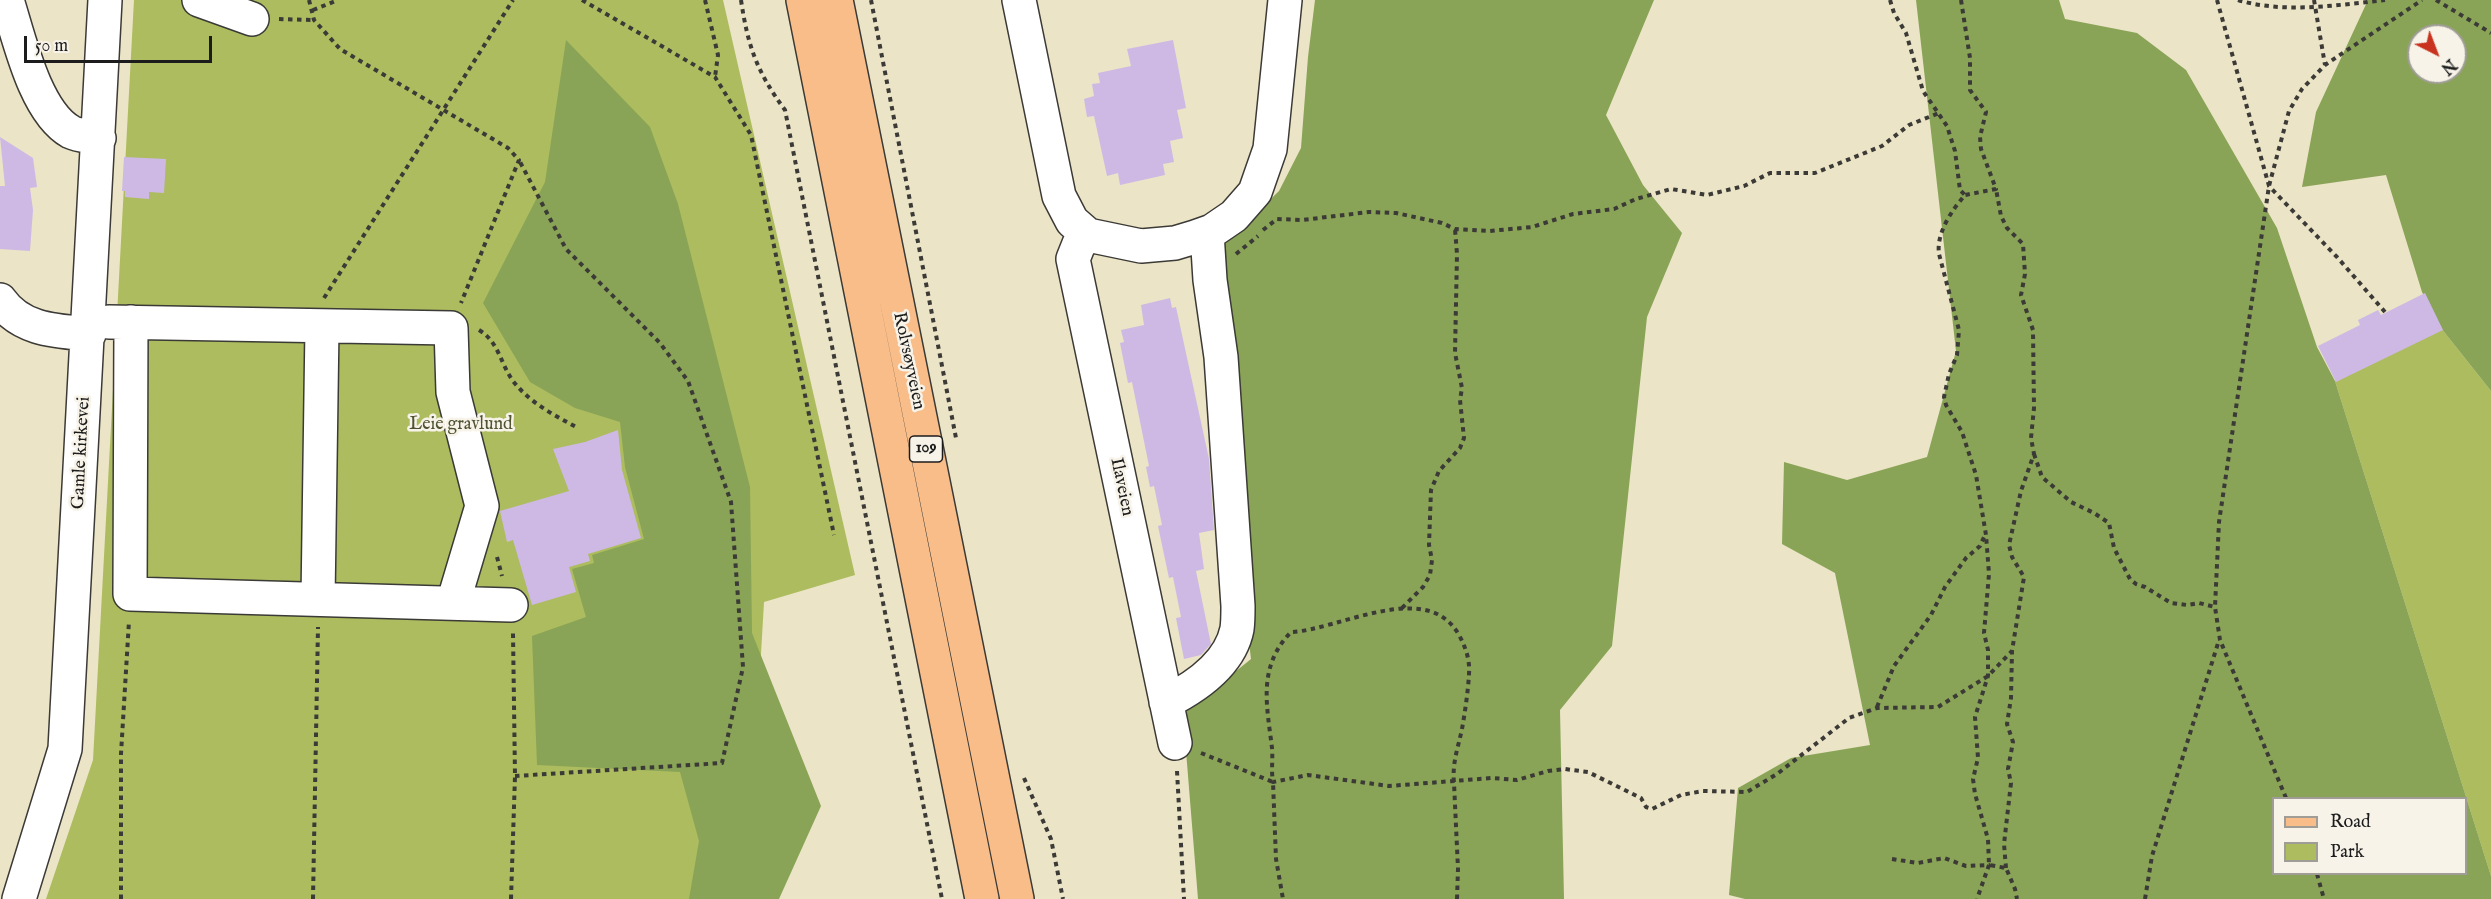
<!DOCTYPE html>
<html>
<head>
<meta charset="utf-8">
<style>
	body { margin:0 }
	#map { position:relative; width:2491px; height:899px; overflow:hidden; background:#ebe4c6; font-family:"IM FELL English",serif }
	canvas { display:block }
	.legend { position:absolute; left:2272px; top:797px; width:195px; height:78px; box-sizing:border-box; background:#f7f3e8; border:2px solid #9f9d96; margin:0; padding:8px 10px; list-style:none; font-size:18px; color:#1c1c1c }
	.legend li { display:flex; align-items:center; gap:12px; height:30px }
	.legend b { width:30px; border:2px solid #9f9d96 }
	.north { position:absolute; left:2407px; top:24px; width:60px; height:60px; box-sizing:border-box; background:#f7f3e8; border:2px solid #9f9d96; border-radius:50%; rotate:138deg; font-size:16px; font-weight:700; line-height:24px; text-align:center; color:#1c1c1c }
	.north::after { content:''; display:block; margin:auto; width:21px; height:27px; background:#c8321e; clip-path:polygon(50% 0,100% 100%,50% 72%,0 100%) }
	.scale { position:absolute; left:24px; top:36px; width:188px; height:27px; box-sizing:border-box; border:3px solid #1c1c1c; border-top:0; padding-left:8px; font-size:18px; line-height:21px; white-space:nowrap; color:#1c1c1c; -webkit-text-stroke:4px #f7f3e8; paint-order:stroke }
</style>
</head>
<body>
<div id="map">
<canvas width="2491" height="899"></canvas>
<ul class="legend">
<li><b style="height:8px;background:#f8bd89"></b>Road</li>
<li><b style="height:16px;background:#acbc5f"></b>Park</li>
</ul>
<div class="north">N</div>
<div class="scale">50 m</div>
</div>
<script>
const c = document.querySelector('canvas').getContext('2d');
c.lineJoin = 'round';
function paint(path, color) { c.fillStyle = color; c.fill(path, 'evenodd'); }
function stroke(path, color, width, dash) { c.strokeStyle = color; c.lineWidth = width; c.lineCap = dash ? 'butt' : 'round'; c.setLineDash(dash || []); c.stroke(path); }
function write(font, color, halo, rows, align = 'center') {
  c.font = font + ' "IM FELL English",serif'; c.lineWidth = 5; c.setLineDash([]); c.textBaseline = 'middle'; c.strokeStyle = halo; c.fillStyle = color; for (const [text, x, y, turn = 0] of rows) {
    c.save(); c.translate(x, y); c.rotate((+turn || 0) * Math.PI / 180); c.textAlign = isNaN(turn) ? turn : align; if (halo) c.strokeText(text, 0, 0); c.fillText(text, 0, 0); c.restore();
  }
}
const green = new Path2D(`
	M 134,0 L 723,0 L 855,575 L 764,602 L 753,791 L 700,899 L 46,899 L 93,760 Z
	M 2441,328 L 2491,391 L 2491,876 L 2335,381 Z`);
const forest = new Path2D(`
	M 1315,0 L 1654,0 L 1606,115 L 1643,185 L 1682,233 L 1647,317 L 1612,646 L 1560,710 L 1564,899 L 1198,899 L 1183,714 L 1251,659 L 1204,264 L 1279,191 L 1301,148 L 1308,57 Z
	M 1916,0 L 2059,0 L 2065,19 L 2137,33 L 2186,70 L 2277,228 L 2317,347 L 2335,381 L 2491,876 L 2491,899 L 1745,899 L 1729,895 L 1738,788 L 1791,758 L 1870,745 L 1835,573 L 1782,544 L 1784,462 L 1847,480 L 1927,457 L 1956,351 ZM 2466,798 L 2466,874 L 2274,874 L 2274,798 Z
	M 2368,0 L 2491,0 L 2491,391 L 2441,328 L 2422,292 L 2386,175 L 2302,187 L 2316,112 ZM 2419,36 L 2455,36 L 2455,72 L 2419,72 Z
	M 566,40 L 650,127 L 678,204 L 750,487 L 752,633 L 821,806 L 779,899 L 689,899 L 699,841 L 680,772 L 537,765 L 532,636 L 586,617 L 572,569 L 594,563 L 592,555 L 644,539 L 625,467 L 620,422 L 575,408 L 530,382 L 483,303 L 545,182 Z`);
const building = new Path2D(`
	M 1173,40 L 1186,108 L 1177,110 L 1183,138 L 1170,141 L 1174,162 L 1163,164 L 1165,175 L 1120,185 L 1118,173 L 1107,176 L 1094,116 L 1087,117 L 1084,99 L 1094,96 L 1092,84 L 1100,83 L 1098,73 L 1131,66 L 1127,49 Z
	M 0,137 L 33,158 L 37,187 L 30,188 L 33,210 L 30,251 L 0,249 L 0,186 L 5,186 Z
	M 124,157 L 166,159 L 164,193 L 149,192 L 149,199 L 125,197 L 125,191 L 122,191 Z
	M 2425,293 L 2443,330 L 2336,382 L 2318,346 L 2360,325 L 2358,320 L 2378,310 L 2381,315 Z
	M 1170,298 L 1172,308 L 1176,307 L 1209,459 L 1214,530 L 1199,533 L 1204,569 L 1196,571 L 1211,644 L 1201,655 L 1184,659 L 1176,618 L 1181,617 L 1173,577 L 1169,578 L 1158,526 L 1162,525 L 1154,486 L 1150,487 L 1146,467 L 1149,466 L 1132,382 L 1128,383 L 1120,343 L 1124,342 L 1121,330 L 1144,325 L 1141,305 Z
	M 618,430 L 622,470 L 641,538 L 588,554 L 590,561 L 569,567 L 576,592 L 532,605 L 513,540 L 507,542 L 500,511 L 569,491 L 553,449 L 585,442 Z`);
const path = new Path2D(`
	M 309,0 L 314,20 L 340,49 L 508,148 L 519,160 L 461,303
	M 582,0 L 715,77 L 751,135 L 834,535
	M 705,0 L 718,55 L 715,77
	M 741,0 C 748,47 757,72 785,110 L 942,899
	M 871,0 L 956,438
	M 1890,0 L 1894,13 L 1906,33 L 1923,91 L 1947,126 L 1955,151 L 1960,190 L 1965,195
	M 1961,0 L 1970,58 L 1970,90 L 1986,112 L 1980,137 L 1981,149 L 1996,189 L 1965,195 C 1952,210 1936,233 1939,254 L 1959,330 L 1957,355 L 1949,374 L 1944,397 L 1946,405 L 1962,432 L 1976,475 L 1986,535 L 1989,574 L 1984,633 L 1988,650 L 1988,676 L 1975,717 L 1978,758 L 1973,779 L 1975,794 L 1988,839 L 1989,865 L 2006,868 L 2015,889 L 2017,899
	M 2217,0 L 2269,186 L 2337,257 L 2385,312
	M 2238,0 C 2285,14 2337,5 2385,0
	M 2314,0 L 2325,65
	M 2436,0 L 2491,33
	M 313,10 L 338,0
	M 279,19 L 314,20
	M 1263,230 L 1277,219 L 1302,220 L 1369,212 L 1396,213 L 1442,223 L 1455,229 L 1489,231 L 1532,227 L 1573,214 L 1614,209 L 1636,199 L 1671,189 L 1707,195 L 1744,186 L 1770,173 L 1815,173 L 1882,146 L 1909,125 L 1939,113
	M 1236,254 L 1258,236
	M 324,298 L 513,0
	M 479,330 C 499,342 500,363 513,381 C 530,403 554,415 578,428
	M 2034,454 L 2042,477 L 2071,502 L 2094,513 L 2109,523 L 2114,548 L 2130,579 L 2136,584 L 2145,587 L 2171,603 L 2187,605 L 2199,603 L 2215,607
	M 497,557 L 502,576
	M 1402,608 L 1423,587 L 1430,575 L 1432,560 L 1429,545 L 1431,490 L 1439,471 L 1460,448 L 1464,438 L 1460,400 L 1462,388 L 1455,353 L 1457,254 L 1455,229
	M 1877,707 L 1894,666 L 1931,615 L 1945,587 L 1966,558 L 1980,546 L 1985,535
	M 1201,753 L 1273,782 L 1276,859 L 1283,899
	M 1177,771 L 1184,899
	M 515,776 L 722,763 L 743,667 L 731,502 L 688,381 L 660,343 L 566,249 L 519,160
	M 1024,778 L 1051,839 L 1063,899
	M 2286,798 L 2220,640 L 2215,607 L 2219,522 L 2269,186 L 2289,111 L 2302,89 L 2325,65 L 2422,0
	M 1892,859 L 1918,863 L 1944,858 L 1966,866 L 1989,865 L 1977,899
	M 2006,868 L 2004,844 L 2011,783 L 2008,769 L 2013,742 L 2007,724 L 2011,698 L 2012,651
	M 2317,874 L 2324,899
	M 121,899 L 121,754 L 129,621
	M 313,899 L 318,627
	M 511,899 L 515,776 L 513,633
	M 1457,899 L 1458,869 L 1454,783 C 1452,763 1458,748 1462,729 C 1465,712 1468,692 1469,674 C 1470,660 1466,648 1459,635 C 1427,578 1339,630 1291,632 C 1257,667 1267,706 1272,748 C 1273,759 1271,771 1273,782 L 1308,775 L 1389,786 L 1492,778 L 1517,780 L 1548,771 L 1565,769 L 1588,772 L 1641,798 L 1646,807 L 1652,809 L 1681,795 L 1703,791 L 1747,792 L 1777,774 L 1849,718 L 1877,708 L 1938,707 L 1988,676 L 2012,651 L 2024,577 L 2012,557 L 2009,545 L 2021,491 L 2034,454 L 2031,438 L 2034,408 L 2033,330 L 2021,295 L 2025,274 L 2023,244 L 2007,228 L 2001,216 L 1996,189
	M 2145,899 L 2152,856 L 2219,640`);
const minor = new Path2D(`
	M 7,0 C 19,38 35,112 71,132 C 79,136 90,136 99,138
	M 199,0 L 252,19
	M 1019,0 L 1059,196 L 1072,221 L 1088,235 L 1141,246 L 1175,243 L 1195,237 L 1212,231 L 1234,216 L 1255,192 L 1270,149 L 1285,0
	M 1088,235 L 1079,244 L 1073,259 L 1175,743
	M 0,300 C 21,330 55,331 89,334
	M 109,322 L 451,328 L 453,392 L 482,506 L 453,603
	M 131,322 L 130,594 L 511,605
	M 318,599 L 322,327
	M 1166,702 C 1196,687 1230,664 1237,629 C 1238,622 1238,613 1238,606 L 1221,357 L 1210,280 L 1207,233
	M 19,899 L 65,749 L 105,0`);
const major = new Path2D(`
	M 803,0 L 982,899
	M 836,0 L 1017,899`);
const shields = [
	[926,449,33]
];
const shieldNames = [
	["109",926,449]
];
const streetNames = [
	["Rolvsøyveien",908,361,78],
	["Gamle kirkevei",82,453,-87],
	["Ilaveien",1121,487,78]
];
const parkNames = [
	["Leie gravlund",461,425]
];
paint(green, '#acbc5f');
paint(forest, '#89a456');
paint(building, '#ceb9e5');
stroke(minor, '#3b3a36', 36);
stroke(major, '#3b3a36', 36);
stroke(path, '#3b3a36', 4, [4.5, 4.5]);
stroke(minor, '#fff', 33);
stroke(major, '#f8bd89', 33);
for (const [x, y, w] of shields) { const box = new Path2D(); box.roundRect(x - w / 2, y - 13, w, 26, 4.5); c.fillStyle = '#f7f3e8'; c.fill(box); stroke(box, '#1c1c1c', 1.5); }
write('bold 16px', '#1c1c1c', null, shieldNames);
write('18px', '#1c1c1c', '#f7f3e8', streetNames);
write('18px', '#4e5433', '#f7f3e8', parkNames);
</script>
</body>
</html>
